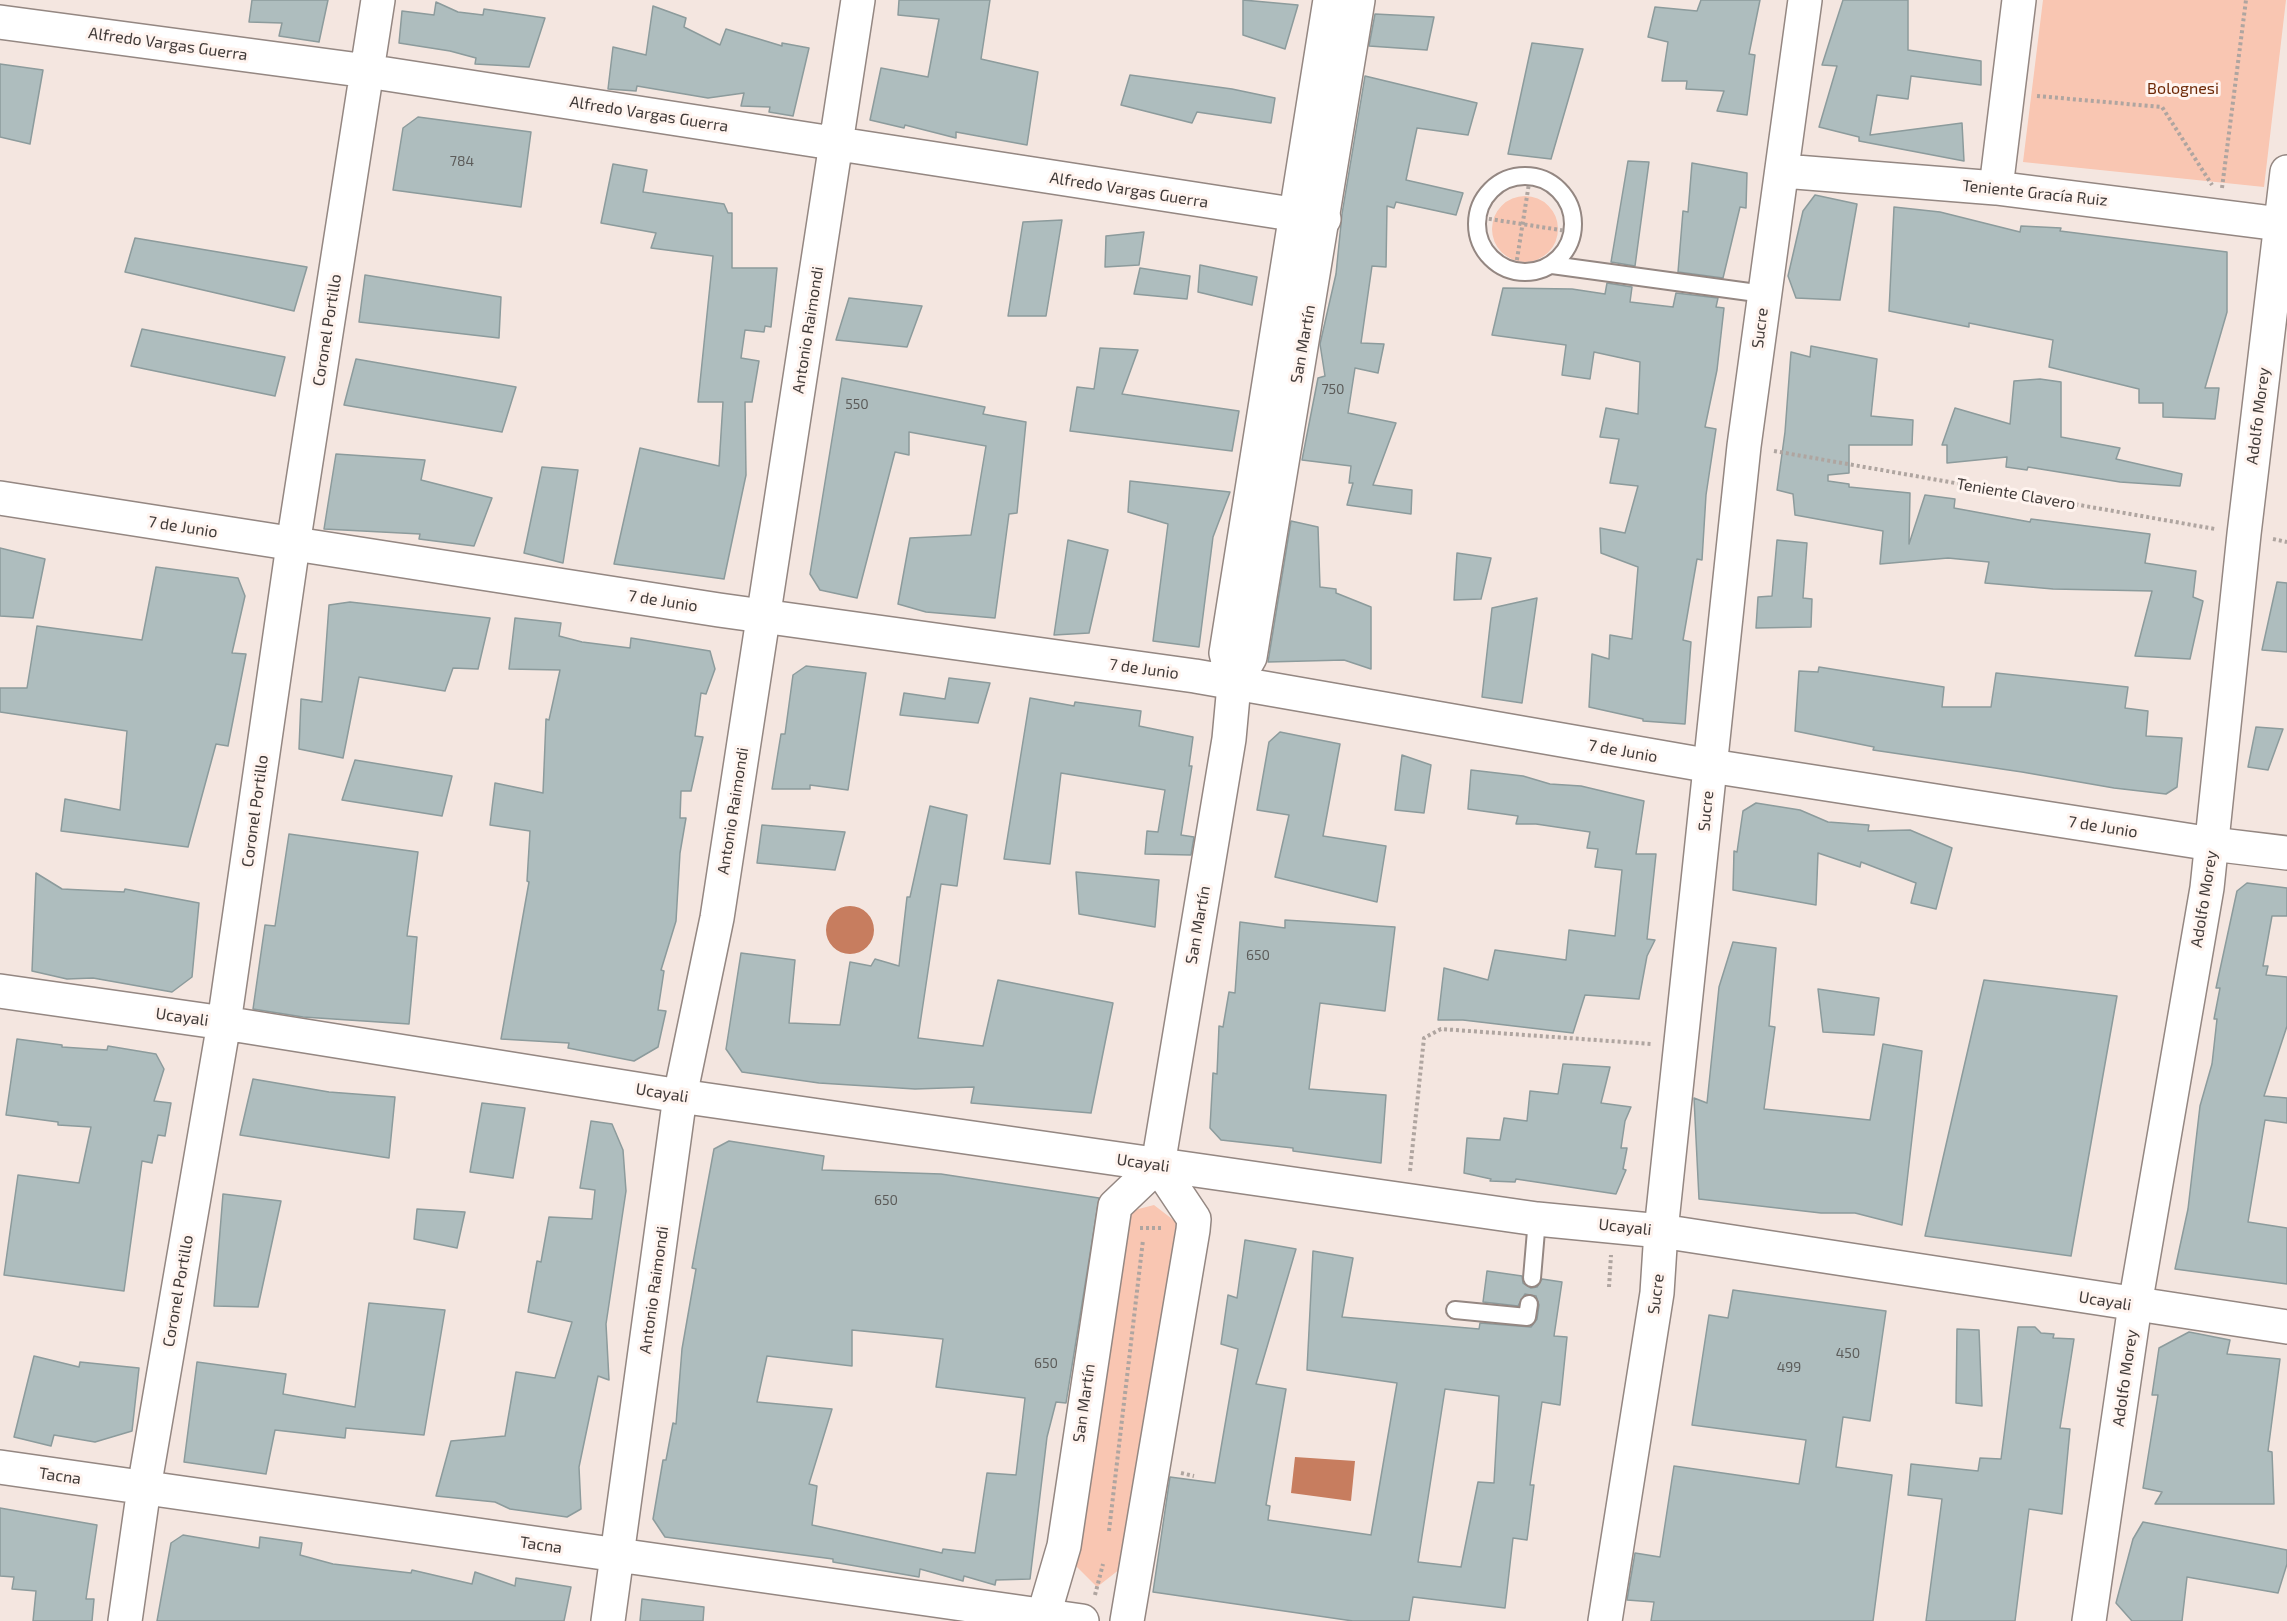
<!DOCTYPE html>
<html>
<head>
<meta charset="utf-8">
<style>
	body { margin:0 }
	canvas { display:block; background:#f4e6e0 }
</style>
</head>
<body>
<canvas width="2287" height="1621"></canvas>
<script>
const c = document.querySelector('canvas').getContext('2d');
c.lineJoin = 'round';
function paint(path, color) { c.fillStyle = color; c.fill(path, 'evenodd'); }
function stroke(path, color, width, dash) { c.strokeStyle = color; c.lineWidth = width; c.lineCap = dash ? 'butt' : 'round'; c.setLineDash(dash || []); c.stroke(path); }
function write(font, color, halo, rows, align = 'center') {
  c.font = font + ' "Exo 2",sans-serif'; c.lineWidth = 6; c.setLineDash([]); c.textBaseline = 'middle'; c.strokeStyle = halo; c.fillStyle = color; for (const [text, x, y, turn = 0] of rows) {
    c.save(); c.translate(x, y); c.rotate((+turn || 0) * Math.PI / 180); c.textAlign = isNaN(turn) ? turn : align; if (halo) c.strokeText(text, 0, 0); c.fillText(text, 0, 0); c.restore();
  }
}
const green = new Path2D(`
	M 2043,0 L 2286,0 L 2264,187 L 2023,162 Z
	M1492 229a33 33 0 1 1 66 0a33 33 0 1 1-66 0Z
	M 1154,1205 L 1176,1222 L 1129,1562 L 1097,1587 L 1075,1565 L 1119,1214 Z`);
const water = new Path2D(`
	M826 930a24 24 0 1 1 48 0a24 24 0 1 1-48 0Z
	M 1295,1457 L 1355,1461 L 1351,1501 L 1291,1493 Z`);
const building = new Path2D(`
	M 252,0 L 328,0 L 319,42 L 279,36 L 282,23 L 249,22 Z
	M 899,0 L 990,0 L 981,59 L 1038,72 L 1027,145 L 956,132 L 956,138 L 905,125 L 904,128 L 870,120 L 881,68 L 928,77 L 939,19 L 898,15 Z
	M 1243,0 L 1298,5 L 1285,49 L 1243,35 Z
	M 1701,0 L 1760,0 L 1749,54 L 1755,55 L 1747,115 L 1717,111 L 1724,91 L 1686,89 L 1687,81 L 1662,81 L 1668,42 L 1648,37 L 1655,7 L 1697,11 Z
	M 1843,0 L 1908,0 L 1908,50 L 1981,61 L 1981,85 L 1911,76 L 1908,99 L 1877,95 L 1870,135 L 1962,123 L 1964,161 L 1859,141 L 1859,137 L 1819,127 L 1837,66 L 1822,65 Z
	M 436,2 L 458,12 L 483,15 L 484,9 L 545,18 L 529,67 L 475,64 L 476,58 L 450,51 L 399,43 L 402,11 L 434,15 Z
	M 653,6 L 686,18 L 684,27 L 720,45 L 726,29 L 782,46 L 782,43 L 809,48 L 793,116 L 769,112 L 770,107 L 741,106 L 744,93 L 708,98 L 637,86 L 636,91 L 608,89 L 613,47 L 646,55 Z
	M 1375,14 L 1434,17 L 1427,50 L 1369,46 Z
	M 1532,43 L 1583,49 L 1551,159 L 1508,154 Z
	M 0,64 L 43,70 L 30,144 L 0,137 Z
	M 1130,75 L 1232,89 L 1275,98 L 1271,123 L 1197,112 L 1192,123 L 1121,105 Z
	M 1365,76 L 1477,103 L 1468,135 L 1417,128 L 1406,180 L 1463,193 L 1456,215 L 1396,202 L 1394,208 L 1387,206 L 1386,267 L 1372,266 L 1361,343 L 1384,344 L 1378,373 L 1355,368 L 1348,413 L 1396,423 L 1373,485 L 1412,490 L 1411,514 L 1347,505 L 1353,483 L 1349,483 L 1351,466 L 1302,460 L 1318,378 L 1325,376 L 1320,344 L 1336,274 L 1342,214 Z
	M 418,117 L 531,132 L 521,207 L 393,190 L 403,128 Z
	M 1628,161 L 1649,162 L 1635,266 L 1611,262 Z
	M 1692,163 L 1747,173 L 1746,208 L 1740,207 L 1723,278 L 1678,272 L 1683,211 L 1688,212 Z
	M 613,164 L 647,170 L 643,192 L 724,204 L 728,213 L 732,213 L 732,268 L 777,268 L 771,327 L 765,326 L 764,332 L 745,330 L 741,358 L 759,361 L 752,402 L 745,402 L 746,475 L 724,579 L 614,564 L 640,448 L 719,466 L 723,402 L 698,402 L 713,256 L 651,248 L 656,233 L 601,223 Z
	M 1815,195 L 1857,204 L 1840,300 L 1796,298 L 1788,276 L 1803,211 Z
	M 1894,207 L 1940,212 L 2020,232 L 2021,226 L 2061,228 L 2060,231 L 2227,252 L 2227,312 L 2205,388 L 2219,388 L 2215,419 L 2163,417 L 2163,403 L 2139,403 L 2139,389 L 2049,367 L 2053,340 L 1969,323 L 1969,327 L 1889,311 Z
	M 1062,220 L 1046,316 L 1008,316 L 1023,222 Z
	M 1144,232 L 1139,265 L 1105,267 L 1106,236 Z
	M 135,238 L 307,267 L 294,311 L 125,272 Z
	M 1200,265 L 1257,277 L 1252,305 L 1198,292 Z
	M 1140,268 L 1190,276 L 1187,299 L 1134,294 Z
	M 365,275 L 501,297 L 499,338 L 359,322 Z
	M 1607,283 L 1632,287 L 1630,302 L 1673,307 L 1676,293 L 1718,298 L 1716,307 L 1724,308 L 1717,370 L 1705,427 L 1716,429 L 1706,495 L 1702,560 L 1697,559 L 1683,640 L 1691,642 L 1685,724 L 1643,721 L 1643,719 L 1589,707 L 1592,654 L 1609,659 L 1610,635 L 1632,639 L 1638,567 L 1601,553 L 1600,528 L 1625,533 L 1638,486 L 1610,483 L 1619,439 L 1600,437 L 1606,408 L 1638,414 L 1640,362 L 1594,352 L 1590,379 L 1562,375 L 1566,345 L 1492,335 L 1503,288 L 1572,289 L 1605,294 Z
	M 849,298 L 922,306 L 907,347 L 836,340 Z
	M 142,329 L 285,357 L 275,396 L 131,366 Z
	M 1811,346 L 1877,359 L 1871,416 L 1913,420 L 1912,445 L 1849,445 L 1849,473 L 1828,475 L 1828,481 L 1849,484 L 1849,487 L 1910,493 L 1909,544 L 1925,495 L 1955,499 L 1954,508 L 2030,522 L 2031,519 L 2150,534 L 2145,563 L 2196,571 L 2193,597 L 2203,601 L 2190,659 L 2135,656 L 2152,591 L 2053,589 L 1985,583 L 1989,562 L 1948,558 L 1880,564 L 1883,531 L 1795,515 L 1793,494 L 1777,490 L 1785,432 L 1791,352 L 1810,357 Z
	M 1100,348 L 1138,350 L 1122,394 L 1239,411 L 1232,451 L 1070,431 L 1077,387 L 1094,389 Z
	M 356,359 L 516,387 L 502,432 L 344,405 Z
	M 842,378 L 985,407 L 983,414 L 1026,422 L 1017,513 L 1009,514 L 995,618 L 926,612 L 898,604 L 910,538 L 971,535 L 986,446 L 909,432 L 909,455 L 895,452 L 857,598 L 820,590 L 810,574 Z
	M 2040,379 L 2061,382 L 2061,437 L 2120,448 L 2116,459 L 2182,474 L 2180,486 L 2120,482 L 2028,467 L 2027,470 L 2006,467 L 2007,457 L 1947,463 L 1947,445 L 1942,445 L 1955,408 L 2010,424 L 2014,381 Z
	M 336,454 L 425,460 L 421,480 L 492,498 L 474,546 L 419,539 L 420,534 L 324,529 Z
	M 542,467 L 578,470 L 563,563 L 524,553 Z
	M 1130,481 L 1230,492 L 1213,537 L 1199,647 L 1153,641 L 1168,524 L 1128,512 Z
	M 1291,521 L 1318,527 L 1320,587 L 1336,589 L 1336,593 L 1371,607 L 1371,669 L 1344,660 L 1268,662 Z
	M 1068,540 L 1108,550 L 1089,633 L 1054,635 Z
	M 1777,540 L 1807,543 L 1803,598 L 1812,599 L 1811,627 L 1756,628 L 1758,597 L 1772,596 Z
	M 0,548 L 45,559 L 33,618 L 0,616 Z
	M 1457,553 L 1491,558 L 1481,599 L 1454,600 Z
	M 156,567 L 238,578 L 245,596 L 232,653 L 246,654 L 228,746 L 216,744 L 188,847 L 61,831 L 65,799 L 120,810 L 127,731 L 0,712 L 0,688 L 27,688 L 37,626 L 142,640 Z
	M 2277,582 L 2287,583 L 2287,652 L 2262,650 Z
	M 1537,598 L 1522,703 L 1482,697 L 1492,608 Z
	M 350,602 L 490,618 L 478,669 L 453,668 L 445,691 L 359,677 L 343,758 L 299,749 L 301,699 L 322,702 L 329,605 Z
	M 515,618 L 561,623 L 559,636 L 582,642 L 630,648 L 631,638 L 710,651 L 715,669 L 706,694 L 701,693 L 695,736 L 703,737 L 691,791 L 681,791 L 680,818 L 686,818 L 680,853 L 676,921 L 661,970 L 664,971 L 658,1010 L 666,1011 L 658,1047 L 634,1061 L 568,1048 L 569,1043 L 501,1039 L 529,882 L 527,881 L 530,831 L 490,825 L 495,783 L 543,793 L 546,719 L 549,720 L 560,670 L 509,669 Z
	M 806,666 L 866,673 L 848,790 L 810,785 L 810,789 L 772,789 L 781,734 L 785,734 L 793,675 Z
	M 1819,667 L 1944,687 L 1942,707 L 1991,707 L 1996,673 L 2128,687 L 2125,708 L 2148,711 L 2146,736 L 2182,738 L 2177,787 L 2166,794 L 2114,788 L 2022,772 L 1873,750 L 1874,747 L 1795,731 L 1799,671 L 1818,672 Z
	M 949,678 L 990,683 L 978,723 L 900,715 L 904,693 L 945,699 Z
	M 1030,698 L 1074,706 L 1075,702 L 1141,711 L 1139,726 L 1193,737 L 1189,766 L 1192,766 L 1181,835 L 1194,837 L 1191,855 L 1145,854 L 1147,831 L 1158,832 L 1165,790 L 1061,773 L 1050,864 L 1004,859 Z
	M 2256,727 L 2283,729 L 2268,770 L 2248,767 Z
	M 1280,732 L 1340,744 L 1323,836 L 1386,846 L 1377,902 L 1275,877 L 1289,815 L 1257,810 L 1269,742 Z
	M 1402,755 L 1431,765 L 1424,813 L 1395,810 Z
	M 355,760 L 452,776 L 442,816 L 342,800 Z
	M 1471,770 L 1523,776 L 1550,784 L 1581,786 L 1644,801 L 1636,854 L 1656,854 L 1647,939 L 1655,940 L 1647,956 L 1639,999 L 1585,995 L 1573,1033 L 1463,1020 L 1438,1020 L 1444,968 L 1488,980 L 1495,950 L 1566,960 L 1569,930 L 1615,936 L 1622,870 L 1595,867 L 1598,849 L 1587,848 L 1590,832 L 1536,824 L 1516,824 L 1518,816 L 1468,809 Z
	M 1756,803 L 1800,810 L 1828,822 L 1869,825 L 1868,831 L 1910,830 L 1952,848 L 1936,909 L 1911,903 L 1916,883 L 1861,862 L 1860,867 L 1818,853 L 1816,905 L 1733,890 L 1734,851 L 1737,852 L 1743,811 Z
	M 930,806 L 967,815 L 957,886 L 941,884 L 918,1038 L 983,1046 L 998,980 L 1113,1003 L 1091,1113 L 971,1103 L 974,1087 L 915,1089 L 819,1083 L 742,1072 L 726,1049 L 741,953 L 795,960 L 789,1023 L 840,1025 L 850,962 L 871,966 L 875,959 L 899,966 L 907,897 L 910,897 Z
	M 762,825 L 845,832 L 835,870 L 757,863 Z
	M 289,834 L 418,852 L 407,936 L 417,937 L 409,1024 L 303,1017 L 253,1009 L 265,925 L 275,926 Z
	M 1076,872 L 1159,880 L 1155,927 L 1079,914 Z
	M 36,873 L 62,889 L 124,892 L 125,889 L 199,903 L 192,977 L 172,992 L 93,978 L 67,979 L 32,971 Z
	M 2247,883 L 2287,888 L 2287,916 L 2272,916 L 2263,966 L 2268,966 L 2266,975 L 2287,977 L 2287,1026 L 2264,1096 L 2287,1098 L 2287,1123 L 2265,1120 L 2248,1222 L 2287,1228 L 2287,1284 L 2175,1269 L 2188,1209 L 2200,1106 L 2212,1064 L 2217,1019 L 2214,1019 L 2220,988 L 2216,988 L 2237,891 Z
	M 1285,920 L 1395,927 L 1385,1011 L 1320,1003 L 1309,1089 L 1386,1095 L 1381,1163 L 1293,1151 L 1293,1148 L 1221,1140 L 1210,1128 L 1213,1073 L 1217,1074 L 1219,1026 L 1223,1027 L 1229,992 L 1235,993 L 1240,922 L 1285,928 Z
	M 1733,942 L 1776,948 L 1769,1026 L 1775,1027 L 1764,1109 L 1870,1120 L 1883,1044 L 1922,1051 L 1902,1225 L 1855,1213 L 1821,1213 L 1699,1199 L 1694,1098 L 1707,1103 L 1719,987 Z
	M 1984,980 L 2117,996 L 2071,1256 L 1925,1236 Z
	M 1818,989 L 1879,998 L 1874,1035 L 1823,1032 Z
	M 17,1039 L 62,1045 L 62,1047 L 107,1050 L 108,1046 L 156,1054 L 164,1069 L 154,1101 L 171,1103 L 165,1136 L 158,1135 L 152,1163 L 142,1161 L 124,1291 L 4,1275 L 18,1175 L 79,1183 L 91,1127 L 58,1125 L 58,1122 L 6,1115 Z
	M 1563,1064 L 1610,1067 L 1601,1103 L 1631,1107 L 1625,1121 L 1621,1148 L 1627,1148 L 1623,1169 L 1626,1170 L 1616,1194 L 1516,1179 L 1515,1182 L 1490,1181 L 1491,1179 L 1464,1173 L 1467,1138 L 1500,1140 L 1504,1118 L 1527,1121 L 1530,1091 L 1558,1094 Z
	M 253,1079 L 329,1092 L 395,1097 L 389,1158 L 240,1135 Z
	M 482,1103 L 525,1108 L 513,1178 L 470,1172 Z
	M 591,1121 L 612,1124 L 623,1150 L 626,1191 L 606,1324 L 609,1380 L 598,1376 L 579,1467 L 581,1509 L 567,1517 L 510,1509 L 495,1502 L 436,1496 L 451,1441 L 505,1436 L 516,1372 L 555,1378 L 572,1322 L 528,1312 L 537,1261 L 541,1262 L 549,1217 L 592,1219 L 595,1190 L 580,1188 Z
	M 729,1141 L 824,1156 L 822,1170 L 941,1174 L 1099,1198 L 1066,1403 L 1056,1402 L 1047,1437 L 1030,1579 L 996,1580 L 995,1585 L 964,1576 L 963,1581 L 920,1569 L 919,1577 L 833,1562 L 833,1559 L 665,1537 L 653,1519 L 663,1460 L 666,1460 L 673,1423 L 676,1424 L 682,1349 L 696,1269 L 692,1268 L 714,1149 ZM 852,1330 L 943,1339 L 936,1387 L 1025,1398 L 1016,1475 L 987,1473 L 975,1553 L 943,1549 L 942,1553 L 812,1525 L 817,1486 L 809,1484 L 832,1409 L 757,1402 L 767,1356 L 852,1366 Z
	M 223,1194 L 281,1201 L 258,1307 L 214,1306 Z
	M 417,1209 L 465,1212 L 457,1248 L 414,1239 Z
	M 1245,1240 L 1296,1249 L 1256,1384 L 1286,1389 L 1266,1505 L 1270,1506 L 1268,1520 L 1371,1535 L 1397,1383 L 1307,1370 L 1313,1251 L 1353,1258 L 1342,1317 L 1479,1329 L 1480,1323 L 1531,1327 L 1537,1319 L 1539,1305 L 1536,1296 L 1525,1294 L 1518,1306 L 1483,1302 L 1487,1271 L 1522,1276 L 1523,1283 L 1531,1288 L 1537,1287 L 1542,1279 L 1562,1282 L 1554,1336 L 1567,1337 L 1560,1405 L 1542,1402 L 1530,1485 L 1534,1485 L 1527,1540 L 1513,1538 L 1505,1608 L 1413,1597 L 1409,1621 L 1353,1621 L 1153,1592 L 1170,1477 L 1215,1483 L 1238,1349 L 1221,1344 L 1228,1295 L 1237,1298 ZM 1445,1389 L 1499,1396 L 1494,1483 L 1478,1482 L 1461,1567 L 1418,1562 Z
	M 1733,1290 L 1886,1311 L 1870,1421 L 1843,1417 L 1836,1467 L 1892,1475 L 1873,1621 L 1651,1621 L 1654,1602 L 1627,1600 L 1635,1553 L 1660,1557 L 1674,1466 L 1799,1484 L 1806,1440 L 1692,1425 L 1709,1315 L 1728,1318 Z
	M 369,1303 L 445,1310 L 424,1435 L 346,1428 L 345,1438 L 275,1430 L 266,1474 L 184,1462 L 197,1362 L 286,1374 L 283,1394 L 355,1407 Z
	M 2018,1327 L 2035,1327 L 2041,1333 L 2054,1334 L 2053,1338 L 2074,1339 L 2060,1428 L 2070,1429 L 2062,1514 L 2029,1509 L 2015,1621 L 1926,1621 L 1942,1499 L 1908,1495 L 1911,1464 L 1978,1471 L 1980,1458 L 2001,1459 Z
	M 1957,1329 L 1979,1330 L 1982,1406 L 1956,1403 Z
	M 2189,1332 L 2230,1340 L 2227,1354 L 2280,1359 L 2268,1451 L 2272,1452 L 2274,1504 L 2155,1504 L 2162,1492 L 2143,1488 L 2158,1395 L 2152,1395 L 2159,1348 Z
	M 34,1356 L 79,1367 L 80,1362 L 139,1368 L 132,1431 L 95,1442 L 54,1435 L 51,1446 L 14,1437 Z
	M 0,1508 L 97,1525 L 86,1599 L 94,1599 L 92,1621 L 33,1621 L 36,1591 L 12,1589 L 14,1577 L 0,1576 Z
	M 2143,1522 L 2287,1550 L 2287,1564 L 2278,1593 L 2187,1577 L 2182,1621 L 2132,1621 L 2116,1603 L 2133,1539 Z
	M 183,1535 L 259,1548 L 260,1537 L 302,1543 L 300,1555 L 333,1564 L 411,1573 L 412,1570 L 472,1584 L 475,1572 L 515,1586 L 516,1578 L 571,1587 L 564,1621 L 157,1621 L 171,1543 Z
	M 642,1599 L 704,1607 L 703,1621 L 640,1621 Z`);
const path = new Path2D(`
	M 2037,96 L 2162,107 L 2212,185
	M 2222,188 L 2246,0
	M 1477,217 L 1573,232
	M 1515,272 L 1530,177
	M 1774,451 L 2215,529
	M 2273,539 L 2287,542
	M 1410,1171 L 1424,1038 L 1441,1029 L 1652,1044
	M 1140,1228 L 1163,1228
	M 1609,1287 L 1611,1255
	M 1181,1473 L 1194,1476
	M 1109,1531 L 1143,1240
	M 1095,1595 L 1103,1564`);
const lane = new Path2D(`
	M1477 224a48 48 0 1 1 96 0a48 48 0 1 1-96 0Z
	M 1552,265 L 1764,294
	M 1532,1278 L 1537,1219
	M 1455,1310 L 1527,1317 L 1529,1304`);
const street = new Path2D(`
	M 0,22 L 367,71 L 1324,219
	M 1783,171 L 1996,188 L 2287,225
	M 1996,188 L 2019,0
	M 0,991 L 224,1023 L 680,1096 L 1537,1219 L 1661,1231 L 2287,1327
	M 0,1467 L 1082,1621
	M 125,1621 L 144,1488 L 224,1023 L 293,545 L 378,0
	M 608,1621 L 680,1096 L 717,918 L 858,0
	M 1605,1621 L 1657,1293 L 1661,1231 L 1744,446 L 1805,0
	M 2089,1621 L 2135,1305 L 2207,888 L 2244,534 L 2287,172`);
const secondary = new Path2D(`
	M 0,498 L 719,610 L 1195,676 L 1711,766 L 2212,844 L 2287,853
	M 1234,685 L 1250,657 L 1358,0
	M 1042,1621 L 1064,1546 L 1115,1206 L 1158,1165 L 1229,739 L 1234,685 L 1226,653 L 1330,0
	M 1127,1621 L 1193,1230 L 1194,1219 L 1158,1165`);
const numberNames = [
	["784",462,161],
	["750",1333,389],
	["550",857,404],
	["650",1258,955],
	["650",886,1200],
	["450",1848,1353],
	["650",1046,1363],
	["499",1789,1367]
];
const streetNames = [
	["Alfredo Vargas Guerra",168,44,8],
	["Alfredo Vargas Guerra",649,114,9],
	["Alfredo Vargas Guerra",1129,190,9],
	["Teniente Gracía Ruiz",2035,193,6],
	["Sucre",1760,328,-83],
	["Coronel Portillo",327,330,-81],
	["Antonio Raimondi",808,330,-81],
	["San Martín",1303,344,-80],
	["Adolfo Morey",2258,416,-83],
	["Teniente Clavero",2016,494,10],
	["7 de Junio",183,527,9],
	["7 de Junio",663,601,9],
	["7 de Junio",1144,669,8],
	["7 de Junio",1623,751,10],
	["Coronel Portillo",255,811,-82],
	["Antonio Raimondi",733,811,-81],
	["Sucre",1706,811,-84],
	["7 de Junio",2103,827,9],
	["Adolfo Morey",2204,899,-81],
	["San Martín",1198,925,-80],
	["Ucayali",182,1017,8],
	["Ucayali",662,1093,9],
	["Ucayali",1143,1163,8],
	["Ucayali",1625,1227,6],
	["Antonio Raimondi",654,1290,-82],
	["Coronel Portillo",178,1291,-80],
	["Sucre",1656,1294,-83],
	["Ucayali",2105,1301,9],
	["Adolfo Morey",2125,1378,-82],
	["San Martín",1084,1403,-82],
	["Tacna",60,1476,8],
	["Tacna",541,1545,8]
];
const parkNames = [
	["Bolognesi",2183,89]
];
paint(green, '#f9c6b2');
paint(water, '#c77d5f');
paint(building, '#aebdbe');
stroke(building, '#8c9b9c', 1.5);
stroke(lane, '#948782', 20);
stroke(street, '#948782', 36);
stroke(secondary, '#948782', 36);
stroke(path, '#afa5a0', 4, [3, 3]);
stroke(lane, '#fff', 16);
stroke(street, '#fff', 33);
stroke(secondary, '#fff', 33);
write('14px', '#5c5c5a', null, numberNames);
write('16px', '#413b39', '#fff4ef', streetNames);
write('16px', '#6c2806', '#fff4ef', parkNames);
</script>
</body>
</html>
